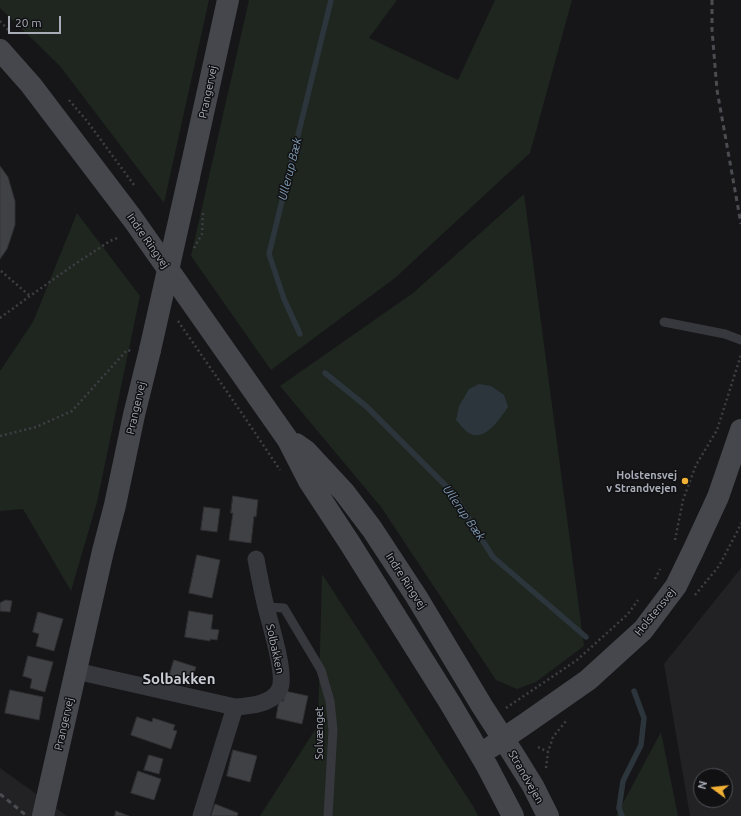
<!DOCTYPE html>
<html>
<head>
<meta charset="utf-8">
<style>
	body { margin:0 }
	#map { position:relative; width:741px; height:816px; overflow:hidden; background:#161618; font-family:Ubuntu,sans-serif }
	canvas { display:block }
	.north { position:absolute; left:693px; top:768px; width:40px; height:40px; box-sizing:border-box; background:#111113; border:1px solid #4d4f55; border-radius:50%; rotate:285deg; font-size:11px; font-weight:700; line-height:16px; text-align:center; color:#a8adb8 }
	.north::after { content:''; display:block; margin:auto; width:14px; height:18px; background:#f2b134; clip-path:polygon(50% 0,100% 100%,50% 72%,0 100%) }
	.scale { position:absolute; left:8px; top:16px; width:53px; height:18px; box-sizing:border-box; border:2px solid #a8adb8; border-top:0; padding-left:5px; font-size:12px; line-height:14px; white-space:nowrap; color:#a8adb8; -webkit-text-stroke:3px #111113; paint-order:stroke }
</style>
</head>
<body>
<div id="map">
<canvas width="741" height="816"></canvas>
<div class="north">N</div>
<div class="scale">20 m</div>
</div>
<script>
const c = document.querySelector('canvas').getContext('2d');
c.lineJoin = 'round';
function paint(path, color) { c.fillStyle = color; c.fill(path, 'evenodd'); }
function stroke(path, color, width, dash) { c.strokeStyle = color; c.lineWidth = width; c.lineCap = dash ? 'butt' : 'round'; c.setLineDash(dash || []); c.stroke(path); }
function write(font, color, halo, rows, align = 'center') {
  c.font = font + ' Ubuntu,sans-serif'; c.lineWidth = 3; c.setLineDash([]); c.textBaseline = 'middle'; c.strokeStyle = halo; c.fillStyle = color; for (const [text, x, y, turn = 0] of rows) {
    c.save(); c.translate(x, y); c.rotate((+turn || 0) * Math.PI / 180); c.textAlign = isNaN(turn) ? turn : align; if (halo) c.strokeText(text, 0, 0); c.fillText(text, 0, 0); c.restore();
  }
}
const built = new Path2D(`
	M 741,568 L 741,816 L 690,816 L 664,664 ZM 701,776 L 725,776 L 725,800 L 701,800 Z
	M 0,768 L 67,816 L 0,816 Z`);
const green = new Path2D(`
	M 0,0 L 209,0 L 164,203 L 60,66 L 0,8 Z
	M 249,0 L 397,0 L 369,38 L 458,80 L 495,0 L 572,0 L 530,153 L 395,278 L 271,370 L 191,256 Z
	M 524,194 L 584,646 L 536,682 L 517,689 L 496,680 L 381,507 L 280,386 L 413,293 Z
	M 77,213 L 140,296 L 97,502 L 71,591 L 23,509 L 0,511 L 0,371 L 33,322 Z
	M 322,574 L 473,806 L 478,816 L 260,816 L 318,725 Z
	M 661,732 L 678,816 L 616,816 Z`);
const water = new Path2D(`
	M 479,384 L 491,386 L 504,395 L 508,407 C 501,417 488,438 473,435 C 466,433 461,425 456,420 L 459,406 L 469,389 Z`);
const stream = new Path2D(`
	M 300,334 L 284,299 L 269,254 L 331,0
	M 325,373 L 367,407 L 452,492 L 493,557 L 586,637
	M 622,816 L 619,808 L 623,781 L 641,745 L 644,718 L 634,691`);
const building = new Path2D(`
	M 0,166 L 8,177 L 15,201 L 15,225 L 7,249 L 0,259 Z
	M 233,496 L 258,500 L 256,517 L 254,516 L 251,543 L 229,540 L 233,513 L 231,513 Z
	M 204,507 L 220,509 L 217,532 L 201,530 Z
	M 197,555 L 220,560 L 212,598 L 189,593 Z
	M 6,600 L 12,601 L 10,612 L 0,611 L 0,603 Z
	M 189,611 L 213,615 L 211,629 L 219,630 L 217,640 L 210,639 L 210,641 L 185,637 Z
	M 38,612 L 63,619 L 54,651 L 36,646 L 39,634 L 33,632 Z
	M 28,656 L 53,662 L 45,692 L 30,688 L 32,679 L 23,676 Z
	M 174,660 L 196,667 L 190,686 L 168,680 Z
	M 10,690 L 43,697 L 39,720 L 5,713 Z
	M 285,691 L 308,696 L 302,724 L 276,718 L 279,700 L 283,701 Z
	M 137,717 L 152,722 L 153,718 L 175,725 L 173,730 L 177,731 L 171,749 L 131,735 Z
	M 233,750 L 257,756 L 250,782 L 227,776 Z
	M 149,755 L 163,759 L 159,774 L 144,770 Z
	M 138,771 L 161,779 L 154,800 L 131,793 Z
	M 215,804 L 238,813 L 237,816 L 211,816 Z
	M 116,811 L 129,816 L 115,816 Z`);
const path = new Path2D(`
	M 0,21 L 11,33
	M 69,100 L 87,121 L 134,185
	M 194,248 L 202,234 L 203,213
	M 1,271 L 30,296
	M 0,318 L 30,296 L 75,264 L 110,241 L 120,237
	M 178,321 L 243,415 L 280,470
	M 0,436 L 36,427 L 72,411 L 127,350 L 131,351
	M 675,540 L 683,500 L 696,465 L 717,430 L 741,355
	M 655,579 L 660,569
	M 695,595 L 719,566 L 738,530 L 741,523
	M 506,708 L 577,660 L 628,614 L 638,600
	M 538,747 L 548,752
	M 546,768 L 548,752 L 553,737 L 566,721`);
const lane = new Path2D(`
	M 664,322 L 725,334 L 741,340
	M 266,607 L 284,608 L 321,670 L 330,701 L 333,730 L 328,816`);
const street = new Path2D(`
	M 76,671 L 235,707 C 250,706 274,704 280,688 C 286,673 270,624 266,607 C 262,591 259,575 256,559
	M 201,816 L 235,707`);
const secondary = new Path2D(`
	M 0,50 L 31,85 L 132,218 L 175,279 L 288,440 L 309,481 L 349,542 L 450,703 L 487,766 L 513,816
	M 189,177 L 228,0
	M 296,444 L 306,451 L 344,492 L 372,529 L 416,596 L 482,706 L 515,757 L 533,786 L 548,816
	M 491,747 L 525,724 L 588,680 L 643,630 L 676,586 L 693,551 L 718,497 L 741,430
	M 43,816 L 103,551 L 115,505 L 134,415 L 150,350`);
const rail = new Path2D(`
	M 712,0 L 712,30 L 717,90 L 741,224
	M 0,794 L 27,816`);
const secondaryBridge = new Path2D(`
	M 150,350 L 189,177`);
const markers = [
	[685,481,4,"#f2b134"]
];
const streetNames = [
	["Prangervej",208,92,-78],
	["Indre Ringvej",148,241,55],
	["Prangervej",136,408,-77],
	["Indre Ringvej",406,581,57],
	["Holstensvej",655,612,-51],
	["Solbakken",275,649,78],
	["Prangervej",64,724,-77],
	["Solvænget",319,733,-90],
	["Strandvejen",526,777,60]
];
const poiNames = [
	["Holstensvej",677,475],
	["v Strandvejen",677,488]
];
const waterNames = [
	["Ullerup Bæk",290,169,-76],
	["Ullerup Bæk",464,513,55]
];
const districtNames = [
	["Solbakken",179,679]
];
paint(built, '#222225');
paint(green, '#1e261f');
paint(water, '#2c353c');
stroke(stream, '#2c353c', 5.5);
paint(building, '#404145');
stroke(building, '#303034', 1);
stroke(path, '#3d3f44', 2.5, [2, 3]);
stroke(lane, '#37383d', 9);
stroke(street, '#37383d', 17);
stroke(secondary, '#45474d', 22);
stroke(rail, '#4a4c52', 3, [5, 4]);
stroke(secondaryBridge, '#45474d', 22);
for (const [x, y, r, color] of markers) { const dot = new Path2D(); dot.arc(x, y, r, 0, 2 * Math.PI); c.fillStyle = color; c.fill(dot); stroke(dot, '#111113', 1.5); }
write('11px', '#a8adb8', '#111113', streetNames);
write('bold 11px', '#a8adb8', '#111113', poiNames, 'right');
write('italic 12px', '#7f9bb3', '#111113', waterNames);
write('bold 15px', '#c9ccd4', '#111113', districtNames);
</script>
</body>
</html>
